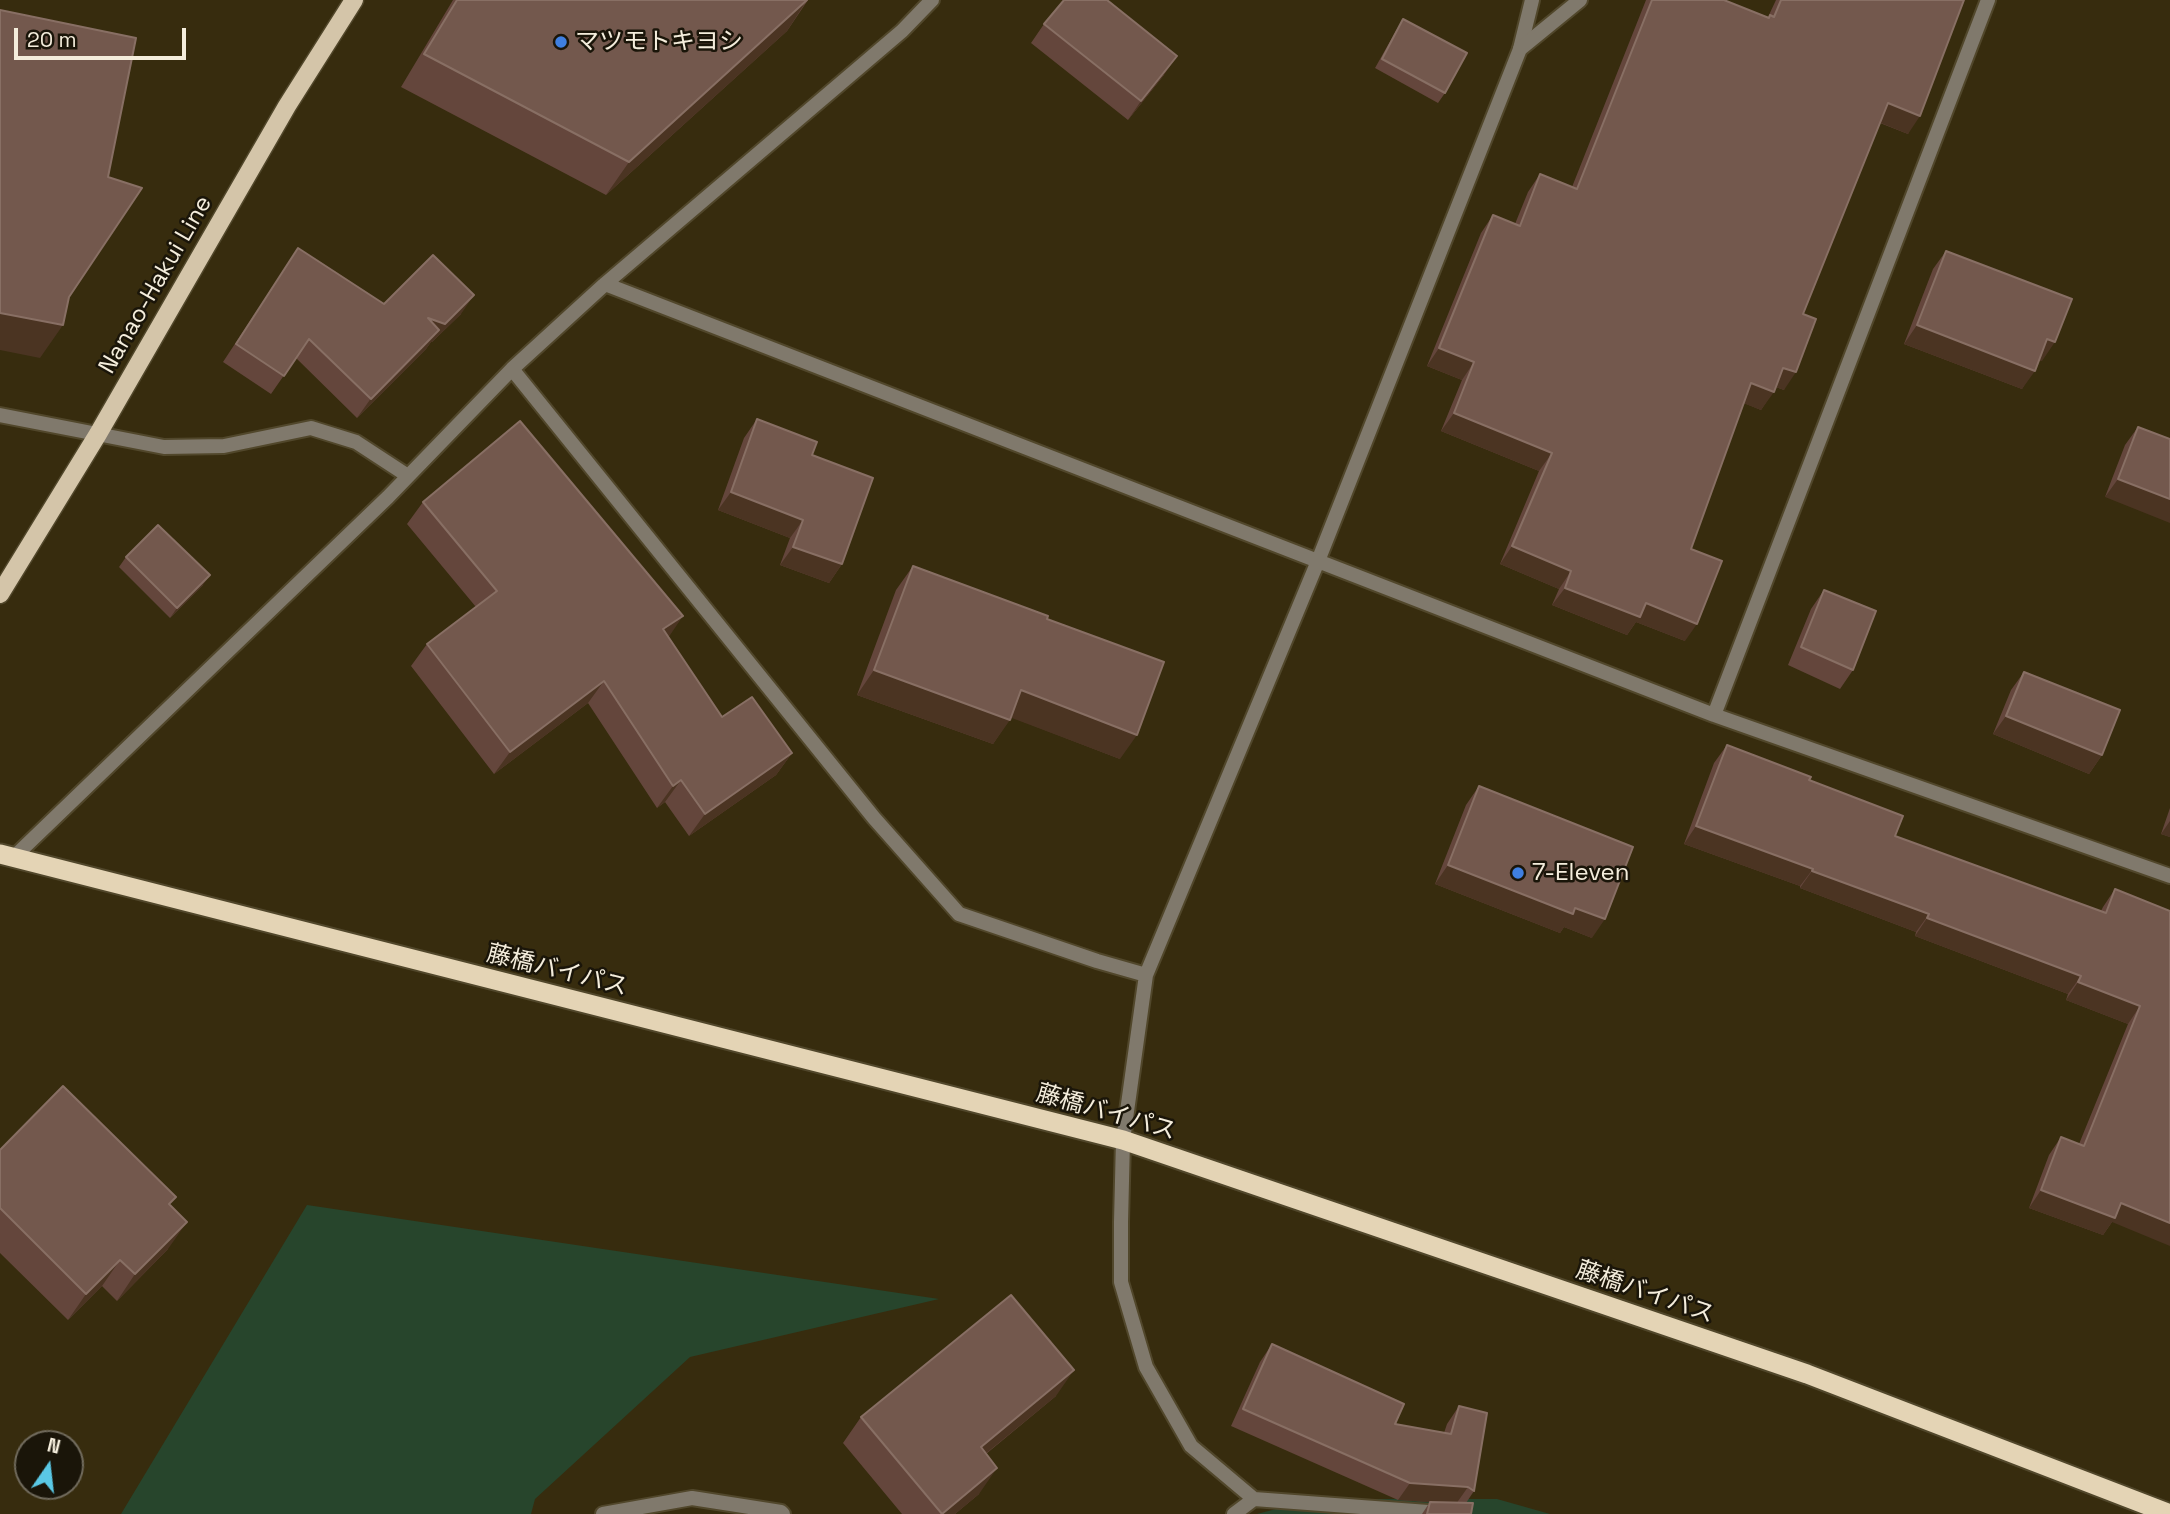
<!DOCTYPE html>
<html>
<head>
<meta charset="utf-8">
<style>
	body { margin:0 }
	#map { position:relative; width:2170px; height:1514px; overflow:hidden; background:#372c0e; font-family:"Space Grotesk",sans-serif }
	canvas { display:block }
	.north { position:absolute; left:14px; top:1430px; width:70px; height:70px; box-sizing:border-box; background:#1a1509; border:2px solid #716b5d; border-radius:50%; rotate:14deg; font-size:19px; font-weight:700; line-height:28px; text-align:center; color:#f4eddc }
	.north::after { content:''; display:block; margin:auto; width:24px; height:32px; background:#5ac8e5; clip-path:polygon(50% 0,100% 100%,50% 72%,0 100%) }
	.scale { position:absolute; left:14px; top:28px; width:172px; height:32px; box-sizing:border-box; border:4px solid #f4eddc; border-top:0; padding-left:9px; font-size:21px; line-height:24px; white-space:nowrap; color:#f4eddc; -webkit-text-stroke:5px #1a1509; paint-order:stroke }
</style>
</head>
<body>
<div id="map">
<canvas width="2170" height="1514"></canvas>
<div class="north">N</div>
<div class="scale">20 m</div>
</div>
<script>
const c = document.querySelector('canvas').getContext('2d');
c.lineJoin = 'round';
function paint(path, color) { c.fillStyle = color; c.fill(path, 'evenodd'); }
function stroke(path, color, width, dash) { c.strokeStyle = color; c.lineWidth = width; c.lineCap = dash ? 'butt' : 'round'; c.setLineDash(dash || []); c.stroke(path); }
function write(font, color, halo, rows, align = 'center') {
  c.font = font + ' "Space Grotesk","Noto Sans JP",sans-serif'; c.lineWidth = 5; c.setLineDash([]); c.textBaseline = 'middle'; c.strokeStyle = halo; c.fillStyle = color; for (const [text, x, y, turn = 0] of rows) {
    c.save(); c.translate(x, y); c.rotate((+turn || 0) * Math.PI / 180); c.textAlign = isNaN(turn) ? turn : align; if (halo) c.strokeText(text, 0, 0); c.fillText(text, 0, 0); c.restore();
  }
}
const green = new Path2D(`
	M 307,1205 L 939,1299 L 690,1357 L 535,1499 L 531,1514 L 121,1514 Z
	M 1314,1499 L 1497,1499 L 1550,1514 L 1257,1514 Z`);
const service = new Path2D(`
	M 1520,49 L 1532,0`);
const minor = new Path2D(`
	M 605,284 L 1714,715 L 2170,876
	M 512,369 L 874,818 L 959,914 L 1097,961 L 1146,975 L 1123,1140 L 1121,1222 L 1121,1282 L 1146,1367 L 1191,1446 L 1254,1499 L 1455,1514
	M 0,415 L 164,447 L 224,446 L 311,428 L 356,442 L 408,476
	M 1714,715 L 1988,0
	M 14,857 L 388,497 L 512,369 L 605,284 L 902,31 L 932,0
	M 1146,975 L 1318,561 L 1520,49 L 1580,0
	M 603,1514 L 692,1498 L 781,1512 L 783,1514
	M 1234,1514 L 1254,1499`);
const primary = new Path2D(`
	M 0,594 L 98,434 L 287,106 L 354,0`);
const trunk = new Path2D(`
	M 0,854 L 1123,1140 L 1807,1374 L 2170,1514`);
const wall = new Path2D(`
	M 453,0 L 808,0 L 787,31 L 606,195 L 401,87 Z
	M 1646,0 L 1724,0 L 1768,17 L 1776,0 L 1964,0 L 1908,134 L 1880,123 L 1803,314 L 1784,390 L 1776,387 L 1761,410 L 1744,403 L 1691,549 L 1685,641 L 1636,622 L 1627,635 L 1552,605 L 1559,589 L 1500,564 L 1539,471 L 1441,431 L 1462,380 L 1427,366 L 1481,233 L 1493,215 L 1515,224 L 1528,192 L 1540,174 L 1572,187 Z
	M 1403,19 L 1445,93 L 1438,103 L 1375,68 L 1397,29 Z
	M 1044,24 L 1164,75 L 1128,120 L 1031,43 Z
	M 298,248 L 384,304 L 461,314 L 432,342 L 431,342 L 426,349 L 357,418 L 296,358 L 271,394 L 223,362 Z
	M 1946,251 L 2042,361 L 2039,360 L 2022,389 L 1904,344 L 1933,269 Z
	M 757,419 L 812,455 L 842,564 L 829,583 L 780,565 L 790,538 L 718,510 L 744,438 Z
	M 2138,427 L 2170,439 L 2105,497 L 2125,445 Z
	M 423,502 L 668,637 L 722,717 L 792,753 L 776,775 L 689,836 L 665,802 L 657,808 L 588,703 L 494,774 L 411,666 L 427,644 L 476,607 L 407,524 Z
	M 126,557 L 203,585 L 170,618 L 119,567 Z
	M 913,566 L 1047,619 L 1120,759 L 1011,717 L 993,744 L 857,695 L 896,590 Z
	M 1824,590 L 1853,670 L 1840,689 L 1788,665 L 1811,609 Z
	M 2024,672 L 2102,755 L 2089,774 L 1993,734 L 2011,690 Z
	M 1727,745 L 1809,780 L 1895,836 L 2101,911 L 2103,907 L 2115,889 L 2170,911 L 2112,1222 L 2103,1235 L 2029,1208 L 2049,1155 L 2061,1137 L 2079,1144 L 2128,1024 L 2066,1000 L 2068,994 L 1915,936 L 1916,932 L 1800,888 L 1800,886 L 1684,844 L 1714,763 Z
	M 1479,786 L 1592,938 L 1564,927 L 1560,933 L 1435,884 L 1466,805 Z
	M 2170,808 L 2170,837 L 2161,834 Z
	M 0,1150 L 170,1205 L 168,1249 L 117,1301 L 102,1286 L 68,1320 L 0,1253 Z
	M 1272,1344 L 1395,1424 L 1444,1433 L 1447,1424 L 1459,1406 L 1474,1491 L 1466,1503 L 1471,1514 L 1422,1514 L 1430,1502 L 1398,1500 L 1231,1426 L 1260,1362 Z
	M 1056,1396 L 986,1454 L 979,1494 L 955,1514 L 902,1514 L 843,1443 L 861,1417 Z`);
const shadedWall = new Path2D(`
	M 807,0 L 787,31 L 606,195 L 629,162 Z
	M 1177,56 L 1164,75 L 1128,120 L 1141,101 Z
	M 1888,103 L 1920,116 L 1908,134 L 1876,121 Z
	M 474,295 L 461,314 L 432,342 L 431,342 L 426,349 L 357,418 L 428,318 Z
	M 0,313 L 63,325 L 40,358 L 0,350 Z
	M 1917,325 L 2035,371 L 2022,389 L 1904,344 Z
	M 2047,339 L 2055,342 L 2042,361 L 2034,358 Z
	M 1439,348 L 1474,362 L 1462,380 L 1427,366 Z
	M 1783,368 L 1796,372 L 1784,390 L 1771,385 Z
	M 1751,383 L 1774,392 L 1761,410 L 1738,401 Z
	M 1454,413 L 1552,453 L 1539,471 L 1441,431 Z
	M 2118,479 L 2170,499 L 2170,523 L 2105,497 Z
	M 731,492 L 803,520 L 790,538 L 718,510 Z
	M 1512,546 L 1571,571 L 1559,589 L 1500,564 Z
	M 793,547 L 842,564 L 829,583 L 780,565 Z
	M 210,575 L 203,585 L 170,618 L 177,608 Z
	M 1565,588 L 1646,603 L 1697,624 L 1685,641 L 1636,622 L 1627,635 L 1552,605 Z
	M 683,616 L 668,638 L 663,629 Z
	M 874,670 L 1010,720 L 993,744 L 857,695 Z
	M 604,681 L 588,703 L 494,774 L 510,752 Z
	M 1021,690 L 1137,735 L 1120,759 L 1004,715 Z
	M 2006,716 L 2102,755 L 2089,774 L 1993,734 Z
	M 792,753 L 776,775 L 689,836 L 705,814 Z
	M 681,780 L 665,802 L 657,808 L 673,786 Z
	M 2170,821 L 2170,837 L 2161,834 Z
	M 1696,826 L 1813,869 L 1800,886 L 1684,844 Z
	M 1448,865 L 1575,908 L 1605,919 L 1592,938 L 1564,927 L 1560,933 L 1435,884 Z
	M 1812,871 L 1929,914 L 1916,932 L 1800,888 Z
	M 1927,918 L 2081,976 L 2068,994 L 1915,936 Z
	M 2078,982 L 2140,1006 L 2128,1024 L 2066,1000 Z
	M 2041,1190 L 2121,1203 L 2170,1223 L 2170,1246 L 2112,1222 L 2103,1235 L 2029,1208 Z
	M 187,1222 L 168,1249 L 117,1301 L 135,1274 Z
	M 120,1260 L 102,1286 L 68,1320 L 86,1294 Z
	M 1074,1370 L 1056,1396 L 962,1473 L 981,1447 Z
	M 997,1468 L 979,1494 L 955,1514 L 942,1514 Z
	M 1410,1483 L 1468,1487 L 1456,1504 L 1398,1500 Z`);
const building = new Path2D(`
	M 457,0 L 807,0 L 629,162 L 424,54 Z
	M 1064,0 L 1107,0 L 1177,56 L 1141,101 L 1044,24 Z
	M 1652,0 L 1724,0 L 1769,18 L 1770,15 L 1774,17 L 1781,0 L 1964,0 L 1920,116 L 1888,103 L 1803,314 L 1816,319 L 1796,372 L 1783,368 L 1774,392 L 1751,383 L 1691,549 L 1722,561 L 1697,624 L 1646,603 L 1640,617 L 1565,588 L 1571,571 L 1512,546 L 1552,453 L 1454,413 L 1474,362 L 1439,348 L 1493,215 L 1520,226 L 1540,174 L 1577,189 Z
	M 0,10 L 136,38 L 108,177 L 142,188 L 69,297 L 63,325 L 0,313 Z
	M 1403,19 L 1467,53 L 1445,93 L 1382,59 Z
	M 298,248 L 384,304 L 433,255 L 474,295 L 445,324 L 428,318 L 439,330 L 371,399 L 309,339 L 284,376 L 236,344 Z
	M 1946,251 L 2072,299 L 2055,342 L 2047,339 L 2035,371 L 1917,325 Z
	M 757,419 L 817,442 L 812,455 L 873,478 L 842,564 L 793,547 L 803,520 L 731,492 Z
	M 520,421 L 683,616 L 663,629 L 722,717 L 752,697 L 792,753 L 705,814 L 681,780 L 673,786 L 604,681 L 510,752 L 427,644 L 497,591 L 423,502 Z
	M 2138,427 L 2170,439 L 2170,499 L 2118,479 Z
	M 158,525 L 210,575 L 177,608 L 126,557 Z
	M 913,566 L 1048,616 L 1047,619 L 1164,662 L 1137,735 L 1021,690 L 1010,720 L 874,670 Z
	M 1824,590 L 1876,611 L 1853,670 L 1801,647 Z
	M 2024,672 L 2120,710 L 2102,755 L 2006,716 Z
	M 1727,745 L 1811,777 L 1809,780 L 1903,816 L 1895,836 L 2106,913 L 2115,889 L 2170,911 L 2170,1223 L 2121,1203 L 2115,1218 L 2041,1190 L 2061,1137 L 2084,1146 L 2140,1006 L 2078,982 L 2081,976 L 1927,918 L 1929,914 L 1812,871 L 1813,869 L 1696,826 Z
	M 1479,786 L 1633,847 L 1605,919 L 1575,908 L 1573,914 L 1448,865 Z
	M 63,1086 L 176,1197 L 169,1204 L 187,1222 L 135,1274 L 120,1260 L 86,1294 L 0,1208 L 0,1150 Z
	M 1011,1295 L 1074,1370 L 981,1447 L 997,1468 L 942,1514 L 861,1417 Z
	M 1272,1344 L 1404,1404 L 1395,1424 L 1451,1434 L 1459,1406 L 1487,1413 L 1474,1491 L 1468,1487 L 1410,1483 L 1243,1409 Z
	M 1430,1502 L 1473,1503 L 1471,1514 L 1427,1514 Z`);
const markers = [
	[561,42,7,"#3f7fe0"],
	[1518,873,7,"#3f7fe0"]
];
const poiNames = [
	["マツモトキヨシ",575,42],
	["7-Eleven",1532,873]
];
const streetNames = [
	["Nanao-Hakui Line",156,285,-60],
	["藤橋バイパス",557,971,14],
	["藤橋バイパス",1106,1113,16],
	["藤橋バイパス",1645,1293,19]
];
paint(green, '#27452c');
stroke(service, '#51472b', 18);
stroke(minor, '#51472b', 18);
stroke(primary, '#51472b', 21);
stroke(trunk, '#51472b', 23);
stroke(service, '#80796c', 14);
stroke(minor, '#80796c', 14);
stroke(primary, '#d4c5a9', 18);
stroke(trunk, '#e4d4b5', 19);
paint(wall, '#64463c');
paint(shadedWall, '#4b3422');
paint(building, '#73584d');
stroke(building, '#886f64', 2);
for (const [x, y, r, color] of markers) { const dot = new Path2D(); dot.arc(x, y, r, 0, 2 * Math.PI); c.fillStyle = color; c.fill(dot); stroke(dot, '#1a1509', 2.5); }
write('24px', '#f4eddc', '#1a1509', poiNames, 'left');
write('24px', '#f4eddc', '#1a1509', streetNames);
</script>
</body>
</html>
